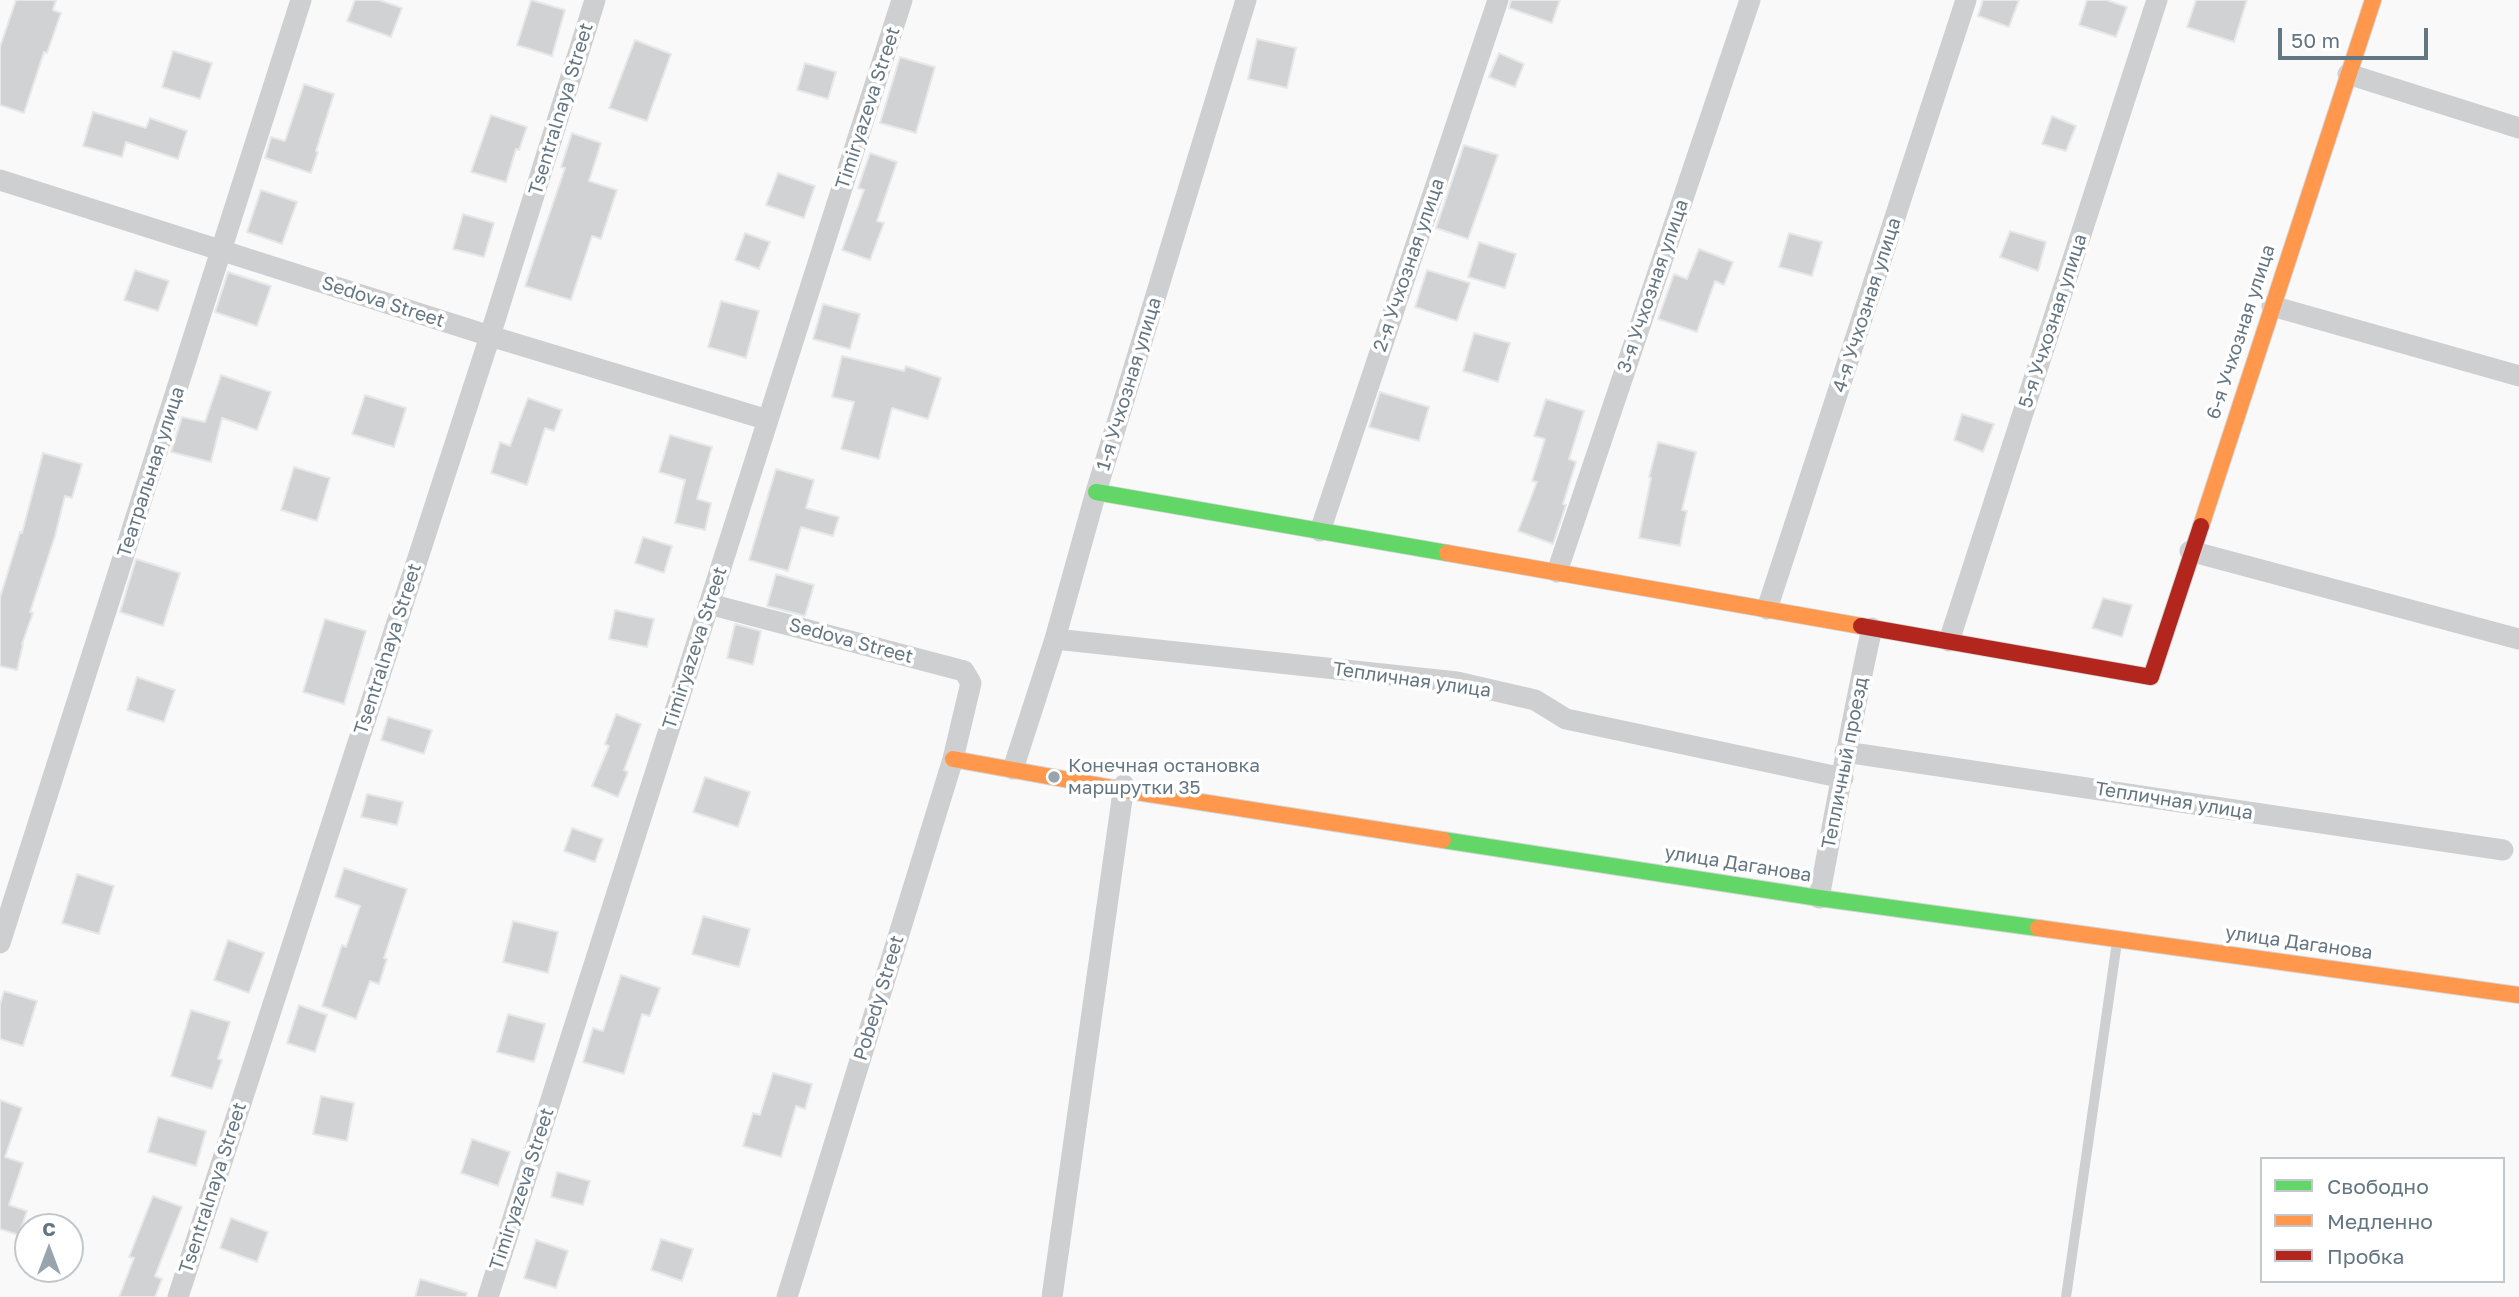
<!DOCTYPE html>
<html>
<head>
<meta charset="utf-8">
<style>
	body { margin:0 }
	#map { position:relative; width:2519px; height:1297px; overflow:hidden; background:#f9f9f9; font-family:"Golos Text",sans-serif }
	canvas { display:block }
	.legend { position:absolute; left:2260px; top:1157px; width:245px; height:126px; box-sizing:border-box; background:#fff; border:2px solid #c1c8cd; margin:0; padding:9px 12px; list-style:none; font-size:21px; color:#657683 }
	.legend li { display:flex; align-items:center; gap:14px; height:35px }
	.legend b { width:35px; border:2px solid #c1c8cd }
	.north { position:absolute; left:14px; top:1213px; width:70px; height:70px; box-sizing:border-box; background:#fff; border:2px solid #c1c8cd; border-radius:50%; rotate:0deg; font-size:19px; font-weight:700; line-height:28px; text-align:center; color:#657683 }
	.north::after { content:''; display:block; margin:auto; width:24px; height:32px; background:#99a4ac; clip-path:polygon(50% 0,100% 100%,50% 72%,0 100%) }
	.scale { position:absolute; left:2278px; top:28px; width:150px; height:32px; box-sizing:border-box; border:4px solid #657683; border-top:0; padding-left:9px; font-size:21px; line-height:24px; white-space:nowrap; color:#657683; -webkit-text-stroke:5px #fff; paint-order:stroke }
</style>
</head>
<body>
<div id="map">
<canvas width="2519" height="1297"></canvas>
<ul class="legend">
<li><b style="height:9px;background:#63d668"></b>Свободно</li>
<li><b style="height:9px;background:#ff974d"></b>Медленно</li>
<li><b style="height:9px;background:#b3261e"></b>Пробка</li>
</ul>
<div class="north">С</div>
<div class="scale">50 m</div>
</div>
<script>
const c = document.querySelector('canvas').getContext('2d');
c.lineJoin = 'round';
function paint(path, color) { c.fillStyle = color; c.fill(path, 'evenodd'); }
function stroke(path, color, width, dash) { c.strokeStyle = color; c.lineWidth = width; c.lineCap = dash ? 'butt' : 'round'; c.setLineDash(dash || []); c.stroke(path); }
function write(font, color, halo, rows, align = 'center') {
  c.font = font + ' "Golos Text",sans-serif'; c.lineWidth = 7; c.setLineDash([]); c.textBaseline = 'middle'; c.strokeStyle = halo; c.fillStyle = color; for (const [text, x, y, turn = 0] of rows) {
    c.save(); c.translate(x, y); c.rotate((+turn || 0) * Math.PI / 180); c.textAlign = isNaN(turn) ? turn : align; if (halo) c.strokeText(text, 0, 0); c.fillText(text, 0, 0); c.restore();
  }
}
const building = new Path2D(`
	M 16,0 L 56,0 L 53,10 L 61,13 L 47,53 L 44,52 L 24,113 L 0,105 L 0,47 Z
	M 355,0 L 379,0 L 402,8 L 391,37 L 347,21 Z
	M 531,0 L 565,10 L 552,56 L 517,45 Z
	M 1511,0 L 1560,0 L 1552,23 L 1509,8 Z
	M 1983,0 L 2019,0 L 2009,27 L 1978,16 Z
	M 2087,0 L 2106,0 L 2127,7 L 2116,37 L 2079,25 Z
	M 2196,0 L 2247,0 L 2234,42 L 2187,27 Z
	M 1257,39 L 1296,48 L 1287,88 L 1248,79 Z
	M 635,40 L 671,54 L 647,121 L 609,108 Z
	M 173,51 L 212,63 L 200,99 L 162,87 Z
	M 1499,53 L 1524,64 L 1515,87 L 1489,77 Z
	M 900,57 L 935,67 L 916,133 L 880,123 Z
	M 805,63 L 836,72 L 828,99 L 797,90 Z
	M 304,84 L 334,94 L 316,151 L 318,152 L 311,173 L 265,158 L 271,137 L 285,141 Z
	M 93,112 L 146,128 L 150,118 L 187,131 L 178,159 L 126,142 L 122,157 L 83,146 Z
	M 491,115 L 527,127 L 519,150 L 516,149 L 506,182 L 471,172 Z
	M 2052,116 L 2076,126 L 2066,151 L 2042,144 Z
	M 572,133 L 601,143 L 589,181 L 617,190 L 601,239 L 592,236 L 571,300 L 525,286 L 565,168 L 561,167 Z
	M 1464,145 L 1498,155 L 1468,239 L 1436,228 Z
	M 870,153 L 897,162 L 877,221 L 884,223 L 870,260 L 842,250 L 864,190 L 858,188 Z
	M 778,173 L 815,186 L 804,218 L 766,205 Z
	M 261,190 L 297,202 L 282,244 L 247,232 Z
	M 463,214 L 494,223 L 484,257 L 453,249 Z
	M 2010,231 L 2046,242 L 2038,271 L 2000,257 Z
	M 745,233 L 770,242 L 759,269 L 735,260 Z
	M 1789,233 L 1822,242 L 1812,276 L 1779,267 Z
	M 1479,242 L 1516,254 L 1505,288 L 1468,277 Z
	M 1699,249 L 1733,262 L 1724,285 L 1715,281 L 1697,332 L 1658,319 L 1674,274 L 1687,279 Z
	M 135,270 L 169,281 L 158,311 L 124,300 Z
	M 1427,270 L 1470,283 L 1457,321 L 1415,307 Z
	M 228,272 L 271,286 L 257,326 L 215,312 Z
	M 721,301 L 759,311 L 746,358 L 708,347 Z
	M 823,304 L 860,314 L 850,349 L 813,339 Z
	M 1474,333 L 1510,343 L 1498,382 L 1463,371 Z
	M 842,356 L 904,371 L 906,366 L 941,378 L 928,419 L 892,408 L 879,459 L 841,449 L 854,402 L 832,397 Z
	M 221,375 L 271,392 L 257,430 L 222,418 L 211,462 L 171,452 L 182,417 L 205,422 Z
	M 1380,392 L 1429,407 L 1419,441 L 1369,427 Z
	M 365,395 L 406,408 L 394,447 L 352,434 Z
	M 528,398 L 562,410 L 554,431 L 545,428 L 527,485 L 491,473 L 500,442 L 510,446 Z
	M 1546,399 L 1584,411 L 1569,459 L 1576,462 L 1563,504 L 1566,505 L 1553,544 L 1518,531 L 1537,482 L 1532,481 L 1545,439 L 1534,436 Z
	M 1962,414 L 1994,424 L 1983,452 L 1954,440 Z
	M 670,435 L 712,447 L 697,499 L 711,503 L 705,530 L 675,523 L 685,480 L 659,472 Z
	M 1658,442 L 1696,452 L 1682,510 L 1687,511 L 1680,546 L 1639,538 L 1651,478 L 1649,477 Z
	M 43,453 L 82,464 L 72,498 L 65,496 L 55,536 L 30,612 L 33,613 L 22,644 L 23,644 L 17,670 L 0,666 L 0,598 L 20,532 L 22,533 Z
	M 294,467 L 330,478 L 317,521 L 281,510 Z
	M 776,469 L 814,480 L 806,508 L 839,517 L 833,536 L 801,527 L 788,571 L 749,560 Z
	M 643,537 L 672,546 L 664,573 L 635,563 Z
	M 136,559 L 180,573 L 163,626 L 120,612 Z
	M 776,574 L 814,585 L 805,616 L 767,606 Z
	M 2103,598 L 2132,605 L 2122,637 L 2092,628 Z
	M 615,610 L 654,619 L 647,647 L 609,639 Z
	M 325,619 L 366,631 L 344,704 L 303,692 Z
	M 735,624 L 761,631 L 753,665 L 727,658 Z
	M 137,677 L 175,690 L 164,722 L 127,710 Z
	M 616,714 L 641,724 L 624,770 L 628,772 L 618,797 L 592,786 L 609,746 L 605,744 Z
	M 388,717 L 432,730 L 424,754 L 381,740 Z
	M 705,777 L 750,792 L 738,827 L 693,812 Z
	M 367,794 L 403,802 L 397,825 L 361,817 Z
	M 572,828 L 603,839 L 595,862 L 564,851 Z
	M 344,868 L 407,889 L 384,958 L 387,959 L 379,984 L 370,981 L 356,1019 L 322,1006 L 342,945 L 346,947 L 360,906 L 335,897 Z
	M 77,874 L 114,886 L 99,934 L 62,923 Z
	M 703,916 L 750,929 L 739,967 L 692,954 Z
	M 513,921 L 558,932 L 548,973 L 503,962 Z
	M 228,940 L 264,953 L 249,993 L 214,980 Z
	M 621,975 L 660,988 L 650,1016 L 642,1014 L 624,1074 L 583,1062 L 593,1028 L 603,1031 Z
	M 4,991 L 37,1001 L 23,1046 L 0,1039 L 0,1005 Z
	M 299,1005 L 327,1015 L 315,1052 L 287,1043 Z
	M 191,1010 L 230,1022 L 218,1059 L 222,1060 L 212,1089 L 171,1076 Z
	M 508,1014 L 545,1024 L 534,1062 L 497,1052 Z
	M 773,1073 L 812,1084 L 805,1109 L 796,1106 L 781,1157 L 743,1146 L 753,1113 L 760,1115 Z
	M 321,1096 L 354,1103 L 347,1141 L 313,1134 Z
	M 0,1100 L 22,1108 L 5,1157 L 23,1163 L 9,1205 L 27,1211 L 19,1235 L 0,1229 Z
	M 158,1117 L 206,1131 L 196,1166 L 148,1152 Z
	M 472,1139 L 510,1152 L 498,1186 L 461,1173 Z
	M 557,1172 L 590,1181 L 583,1205 L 551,1197 Z
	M 153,1196 L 182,1207 L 155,1276 L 162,1279 L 155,1297 L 119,1297 L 134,1258 L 129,1257 Z
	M 231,1218 L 268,1232 L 257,1262 L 220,1248 Z
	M 661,1239 L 693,1249 L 682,1281 L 651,1270 Z
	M 536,1240 L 568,1251 L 556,1288 L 524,1278 Z
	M 420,1279 L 467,1293 L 466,1297 L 415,1297 Z`);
const lane = new Path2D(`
	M 2066,1297 L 2117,942`);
const street = new Path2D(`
	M 2348,74 L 2519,128
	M 0,180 L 490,336 L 768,420
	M 2272,306 L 2519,376
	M 1320,531 L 1498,0
	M 2190,551 L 2519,639
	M 1557,572 L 1750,0
	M 709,604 L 964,671 L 971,683 L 953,759 L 787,1297
	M 1767,609 L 1966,0
	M 1055,639 L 1457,682 L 1535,700 L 1566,719 L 1843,778
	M 1949,641 L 2157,0
	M 1845,752 L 2503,850
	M 1013,769 L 1055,639 L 1096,492 L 1246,0
	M 1819,898 C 1836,807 1852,717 1872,628
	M 0,943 L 301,0
	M 178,1297 L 490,336 L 595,0
	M 488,1297 L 902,0
	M 1052,1297 L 1124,785`);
const fast = new Path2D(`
	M 1096,492 L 1447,553
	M 1443,840 L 1819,898 L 2038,928`);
const slow = new Path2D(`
	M 2201,526 L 2373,0
	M 1447,553 L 1861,626
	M 953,759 L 1124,790 L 1443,840
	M 2038,928 L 2519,995`);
const jam = new Path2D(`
	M 1861,626 L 2151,677 L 2201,526`);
const markers = [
	[1054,777,7,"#99a4ac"]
];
const streetNames = [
	["Timiryazeva Street",868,108,-72],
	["Tsentralnaya Street",561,109,-73],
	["2-я Учхозная улица",1409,265,-71],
	["3-я Учхозная улица",1653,286,-71],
	["Sedova Street",383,302,18],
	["4-я Учхозная улица",1867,305,-72],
	["5-я Учхозная улица",2053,321,-72],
	["6-я Учхозная улица",2241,332,-72],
	["1-я Учхозная улица",1129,384,-73],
	["Театральная улица",151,472,-72],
	["Sedova Street",851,641,15],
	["Timiryazeva Street",695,648,-72],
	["Tsentralnaya Street",388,649,-72],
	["Тепличная улица",1412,680,8],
	["Тепличный проезд",1845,763,-79],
	["Тепличная улица",2174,801,9],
	["улица Даганова",1738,864,9],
	["улица Даганова",2299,943,8],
	["Pobedy Street",879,998,-73],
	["Tsentralnaya Street",213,1188,-72],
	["Timiryazeva Street",522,1189,-72]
];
const poiNames = [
	["Конечная остановка",1068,766],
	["маршрутки 35",1068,788]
];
paint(building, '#d0d2d3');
stroke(building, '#e8e8e8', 2);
stroke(fast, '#d5d6d7', 18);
stroke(slow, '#d5d6d7', 18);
stroke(jam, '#d5d6d7', 18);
stroke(lane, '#cecfd0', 10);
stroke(street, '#cecfd0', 21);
stroke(fast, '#63d668', 16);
stroke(slow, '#ff974d', 16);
stroke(jam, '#b3261e', 16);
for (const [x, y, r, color] of markers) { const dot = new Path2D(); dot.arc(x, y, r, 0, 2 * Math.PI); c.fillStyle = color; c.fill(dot); stroke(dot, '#fff', 2.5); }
write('19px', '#657683', '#fff', streetNames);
write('19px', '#657683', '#fff', poiNames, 'left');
</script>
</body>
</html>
